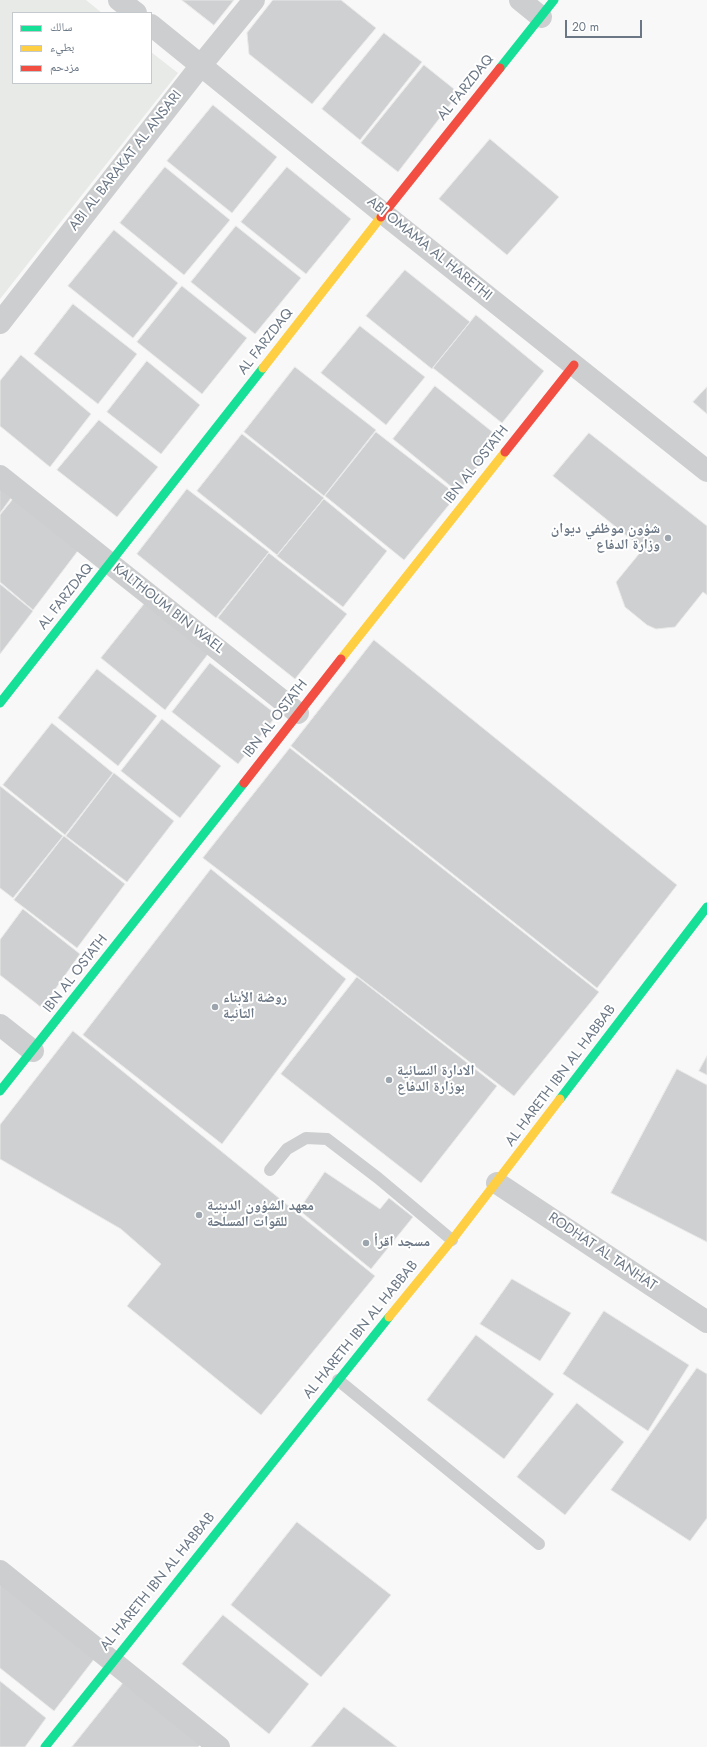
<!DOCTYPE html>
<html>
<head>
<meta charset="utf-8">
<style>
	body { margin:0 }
	#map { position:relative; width:707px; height:1747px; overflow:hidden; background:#f8f8f8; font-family:Jost,"Noto Naskh Arabic",sans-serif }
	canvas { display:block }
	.legend { position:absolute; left:12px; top:12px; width:140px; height:72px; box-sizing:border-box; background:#fff; border:1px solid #c4c9ce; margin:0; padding:5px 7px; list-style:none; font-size:12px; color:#6b7785 }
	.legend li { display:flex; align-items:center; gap:8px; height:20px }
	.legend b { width:20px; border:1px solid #c4c9ce }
	.scale { position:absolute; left:565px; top:20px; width:77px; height:18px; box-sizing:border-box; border:2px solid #6b7785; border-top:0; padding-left:5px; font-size:12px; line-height:14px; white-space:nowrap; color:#6b7785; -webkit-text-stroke:3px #fff; paint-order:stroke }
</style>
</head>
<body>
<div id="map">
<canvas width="707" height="1747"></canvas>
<ul class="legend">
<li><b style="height:5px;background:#16e098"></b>سالك</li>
<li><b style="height:5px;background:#ffcf43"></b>بطيء</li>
<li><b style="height:5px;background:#f24e42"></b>مزدحم</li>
</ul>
<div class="scale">20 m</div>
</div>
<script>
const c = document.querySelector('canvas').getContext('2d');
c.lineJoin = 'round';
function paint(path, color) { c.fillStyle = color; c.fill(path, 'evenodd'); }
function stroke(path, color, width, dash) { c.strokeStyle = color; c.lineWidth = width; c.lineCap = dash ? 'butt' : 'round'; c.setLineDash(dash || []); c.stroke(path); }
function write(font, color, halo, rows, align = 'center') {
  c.font = font + ' Jost,"Noto Naskh Arabic",sans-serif'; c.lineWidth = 4; c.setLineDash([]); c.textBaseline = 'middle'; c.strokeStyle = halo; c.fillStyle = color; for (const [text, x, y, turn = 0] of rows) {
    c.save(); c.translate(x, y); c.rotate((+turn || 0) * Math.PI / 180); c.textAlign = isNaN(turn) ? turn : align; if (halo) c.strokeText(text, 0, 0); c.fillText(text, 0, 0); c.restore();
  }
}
const green = new Path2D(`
	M 0,0 L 86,0 L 102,13 L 13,13 L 13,83 L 151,83 L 151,52 L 178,73 L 0,299 Z`);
const building = new Path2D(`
	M 182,0 L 234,0 L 214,25 Z
	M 273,0 L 341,0 L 376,28 L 312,104 L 249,54 L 247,33 Z
	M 384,33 L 422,62 L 360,140 L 322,109 Z
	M 424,65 L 459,93 L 398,172 L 361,143 Z
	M 213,105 L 277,157 L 232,213 L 167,161 Z
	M 490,139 L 559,197 L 507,255 L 439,199 Z
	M 165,167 L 230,220 L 184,275 L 120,223 Z
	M 287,167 L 351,219 L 306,274 L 241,222 Z
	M 236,226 L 301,278 L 255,334 L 191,282 Z
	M 114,230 L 178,283 L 133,338 L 68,286 Z
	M 405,270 L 470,322 L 432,369 L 366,316 Z
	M 182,286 L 247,338 L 202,394 L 137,342 Z
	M 73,304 L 137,354 L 98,404 L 34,354 Z
	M 476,315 L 544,371 L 502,423 L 433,368 Z
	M 360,326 L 425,377 L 386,425 L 321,373 Z
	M 21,355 L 91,414 L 50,467 L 0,426 L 0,381 Z
	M 147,361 L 200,405 L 161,454 L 107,412 Z
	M 295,367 L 376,430 L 324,496 L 244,432 Z
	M 435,386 L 500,438 L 458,492 L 393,439 Z
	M 707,387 L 707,414 L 693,402 Z
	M 99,420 L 158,467 L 117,517 L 57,470 Z
	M 376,432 L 457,495 L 404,560 L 325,496 Z
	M 589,433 L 707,526 L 707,595 L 703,592 L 675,627 L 656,629 L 647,625 L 625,607 L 616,582 L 643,549 L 553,476 Z
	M 242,434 L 324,498 L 277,555 L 197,491 Z
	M 0,489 L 11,498 L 0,513 Z
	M 187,489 L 269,552 L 216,618 L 137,554 Z
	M 14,498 L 80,548 L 33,610 L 0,582 L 0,515 Z
	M 324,499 L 387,551 L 343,607 L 277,556 Z
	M 269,553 L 347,614 L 295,679 L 218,618 Z
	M 0,584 L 33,611 L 0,654 Z
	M 145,603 L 208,654 L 165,710 L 101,658 Z
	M 374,640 L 677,885 L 597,988 L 291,746 Z
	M 210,663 L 277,715 L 238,764 L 172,712 Z
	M 97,669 L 157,716 L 118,766 L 58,718 Z
	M 162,719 L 221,766 L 180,818 L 121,771 Z
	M 52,723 L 113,773 L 65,835 L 3,785 Z
	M 290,748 L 599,992 L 514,1096 L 203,858 Z
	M 114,773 L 174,821 L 127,882 L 66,836 Z
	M 0,786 L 63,836 L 13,898 L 0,888 Z
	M 64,836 L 125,884 L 77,948 L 14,900 Z
	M 211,869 L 346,979 L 222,1144 L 83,1035 Z
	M 23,909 L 80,954 L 42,1008 L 0,975 L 0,940 Z
	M 357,977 L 497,1086 L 421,1183 L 281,1074 Z
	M 73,1031 L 375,1276 L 261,1415 L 127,1306 L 161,1264 L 121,1229 L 0,1159 L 0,1125 Z
	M 707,1056 L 707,1075 L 699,1071 Z
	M 677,1069 L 707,1085 L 707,1242 L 611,1193 Z
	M 325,1172 L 380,1209 L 389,1198 L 413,1217 L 371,1269 L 299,1210 Z
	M 512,1279 L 571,1313 L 540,1361 L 480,1324 Z
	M 604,1311 L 689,1365 L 648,1431 L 563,1374 Z
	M 476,1335 L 554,1394 L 504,1459 L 427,1400 Z
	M 697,1368 L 707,1374 L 707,1518 L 690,1541 L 611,1490 Z
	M 577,1403 L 624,1442 L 565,1515 L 517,1477 Z
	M 297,1522 L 391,1595 L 321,1677 L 231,1605 Z
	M 0,1576 L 98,1654 L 54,1711 L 0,1668 Z
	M 223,1615 L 309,1684 L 269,1734 L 182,1664 Z
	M 0,1681 L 46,1718 L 25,1747 L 0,1747 Z
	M 124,1682 L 201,1744 L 198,1747 L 72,1747 Z
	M 344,1707 L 397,1747 L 311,1747 Z`);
const lane = new Path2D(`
	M 270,1170 L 287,1149 L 306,1138 L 327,1139 L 378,1178 L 452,1240
	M 338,1380 L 539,1544`);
const street = new Path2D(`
	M 119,0 L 136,13
	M 520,0 L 541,17
	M 151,25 L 384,214 L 707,471
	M 0,323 L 202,64 L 254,0
	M 0,476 L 298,713
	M 0,1025 L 33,1051
	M 497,1183 L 707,1322
	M 0,1571 L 219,1747`);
const fast = new Path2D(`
	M 500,68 L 554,0
	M 0,703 L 263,368
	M 0,1091 L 244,783
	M 560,1099 L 707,907
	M 45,1747 L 389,1317`);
const slow = new Path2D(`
	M 263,368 L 381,217
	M 341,659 L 505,452
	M 389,1317 L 452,1240 L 560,1099`);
const jam = new Path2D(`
	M 381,217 L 500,68
	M 505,452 L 574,365
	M 244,783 L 341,659`);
const markers = [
	[668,538,4,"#9ca4ad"],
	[215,1007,4,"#9ca4ad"],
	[389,1080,4,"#9ca4ad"],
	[199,1215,4,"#9ca4ad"],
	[366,1243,4,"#9ca4ad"]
];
const streetNames = [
	["AL FARZDAQ",466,88,-51],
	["ABI AL BARAKAT AL ANSARI",126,161,-52],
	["ABI OMAMA AL HARETHI",429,249,39],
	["AL FARZDAQ",266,342,-52],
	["IBN AL OSTATH",477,465,-52],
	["AL FARZDAQ",66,597,-52],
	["KALTHOUM BIN WAEL",168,609,38],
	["IBN AL OSTATH",276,719,-52],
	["IBN AL OSTATH",76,974,-52],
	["AL HARETH IBN AL HABBAB",561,1076,-53],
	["RODHAT AL TANHAT",602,1252,34],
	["AL HARETH IBN AL HABBAB",361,1330,-51],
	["AL HARETH IBN AL HABBAB",158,1582,-51]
];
const poiNames = [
	["شؤون موظفي ديوان",660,530,"right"],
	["وزارة الدفاع",660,546,"right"],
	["روضة الأبناء",223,999],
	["الثانية",223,1015],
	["الادارة النسائية",397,1072],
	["بوزارة الدفاع",397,1088],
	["معهد الشؤون الدينية",207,1207],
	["للقوات المسلحة",207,1223],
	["مسجد اقرأ",374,1243]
];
paint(green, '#e7eae6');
paint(building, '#cfd0d1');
stroke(building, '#e8e8e8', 1);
stroke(lane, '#cdcecf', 12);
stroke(street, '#cdcecf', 22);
stroke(fast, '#16e098', 9);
stroke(slow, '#ffcf43', 9);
stroke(jam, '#f24e42', 9);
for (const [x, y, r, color] of markers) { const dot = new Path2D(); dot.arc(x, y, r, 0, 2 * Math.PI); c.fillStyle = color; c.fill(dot); stroke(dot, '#fff', 1.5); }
write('14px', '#6b7785', '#fff', streetNames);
write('bold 14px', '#6b7785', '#fff', poiNames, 'left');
</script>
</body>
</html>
